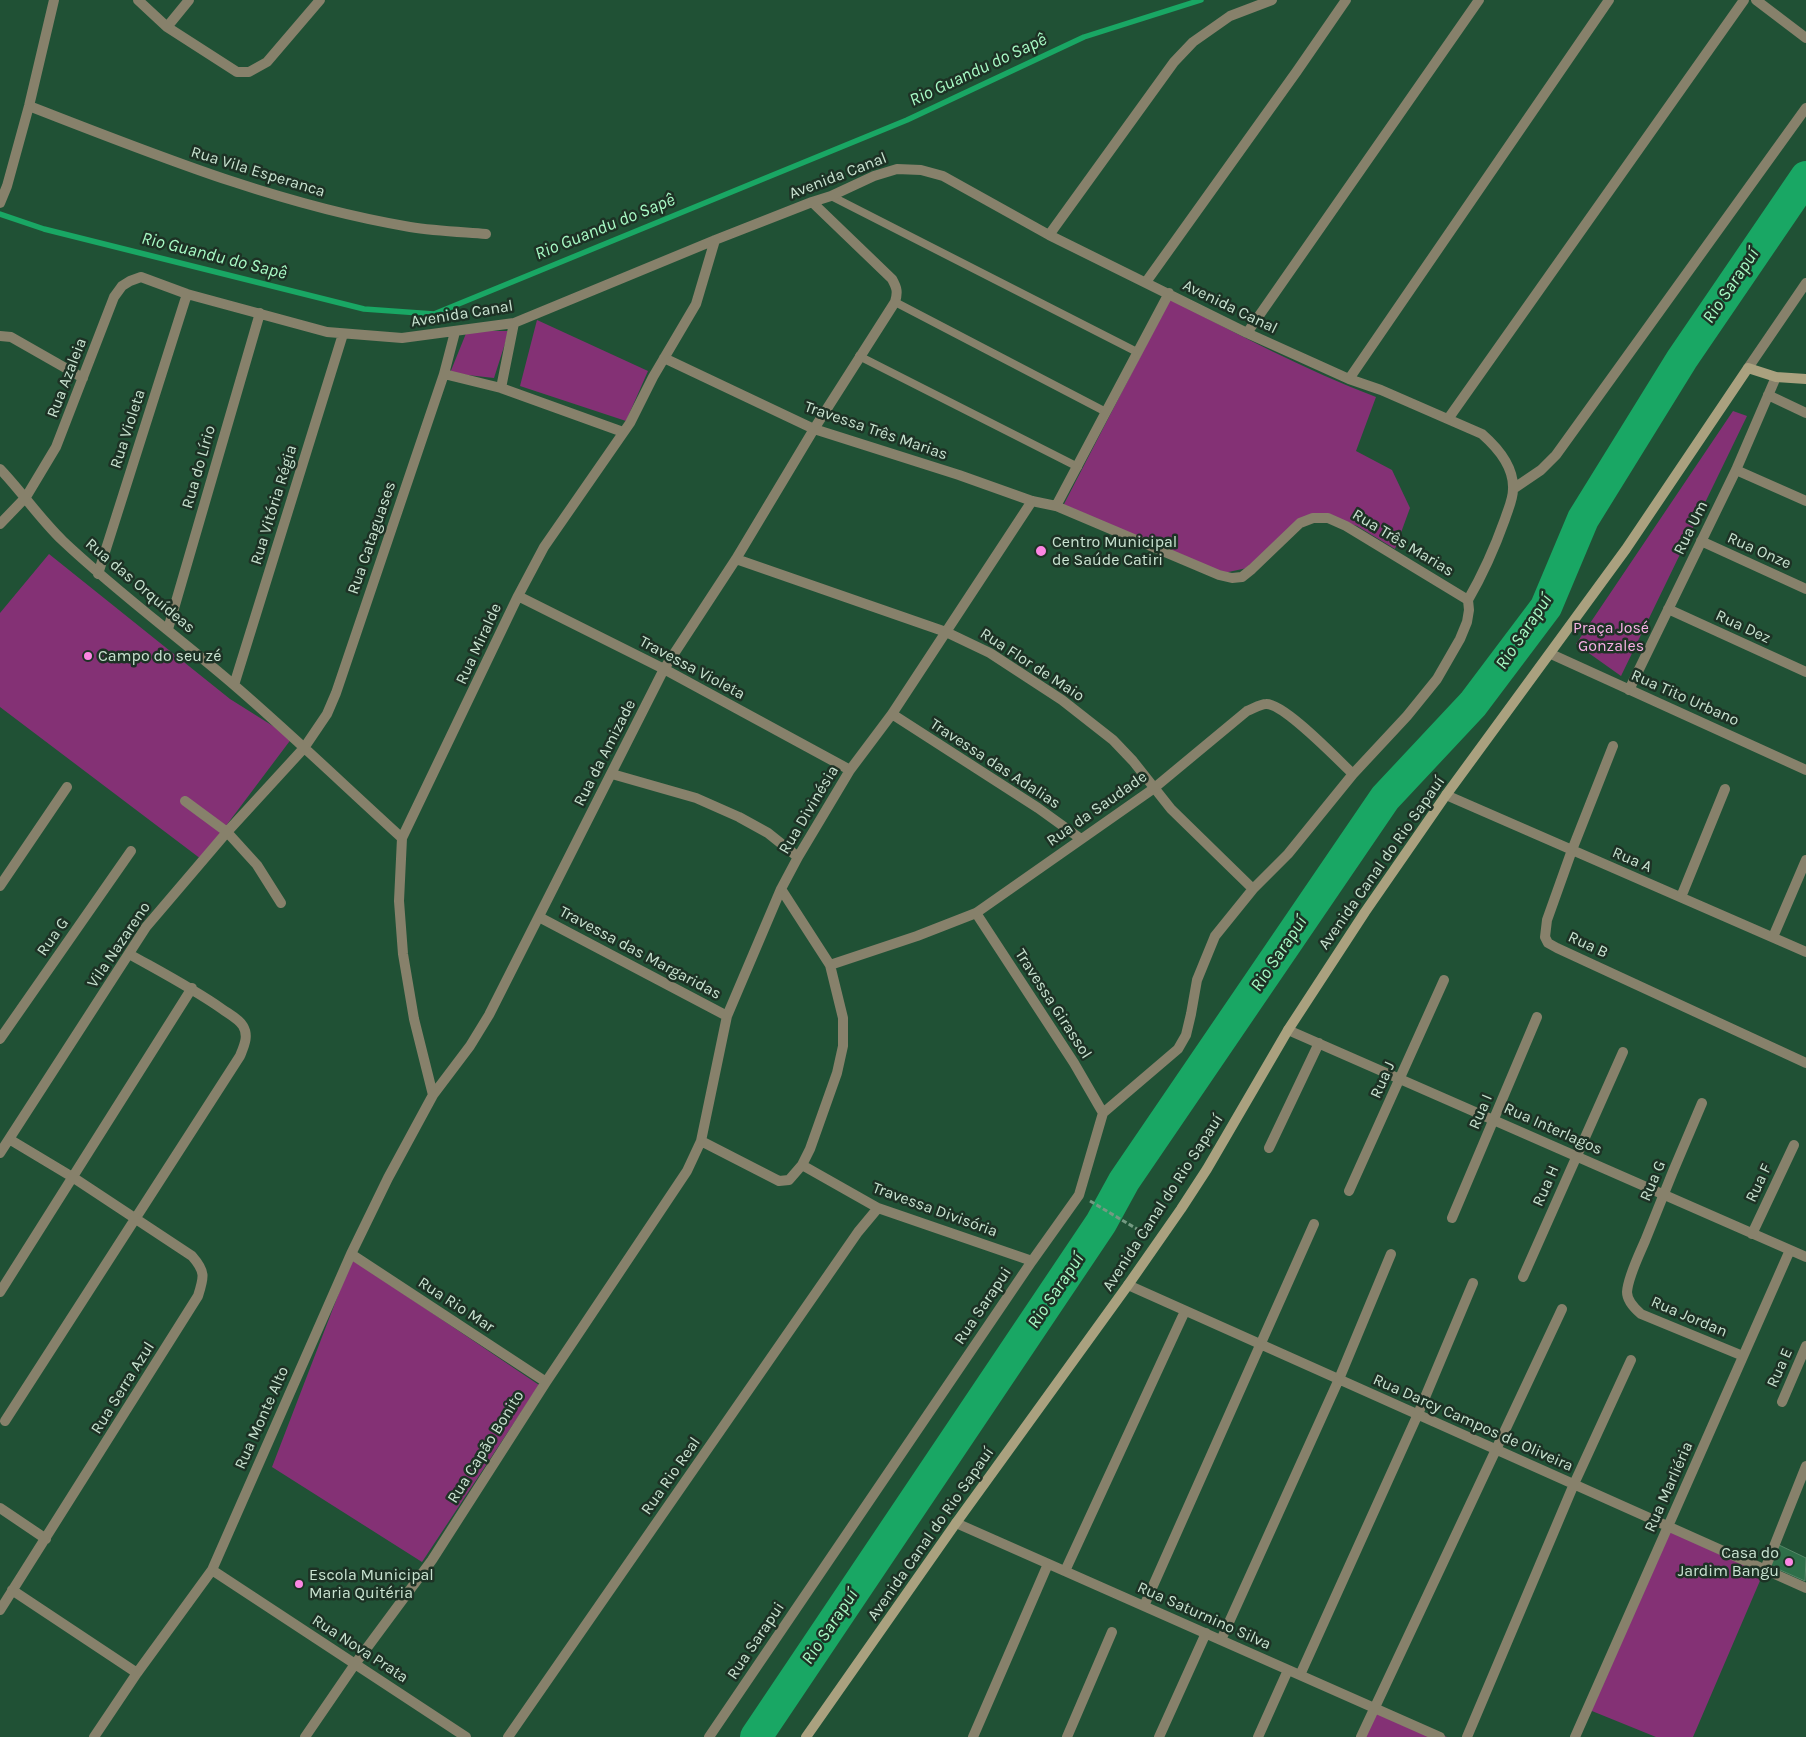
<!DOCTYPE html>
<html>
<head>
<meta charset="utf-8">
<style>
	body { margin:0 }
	canvas { display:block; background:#205135 }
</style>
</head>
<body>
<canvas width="1806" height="1737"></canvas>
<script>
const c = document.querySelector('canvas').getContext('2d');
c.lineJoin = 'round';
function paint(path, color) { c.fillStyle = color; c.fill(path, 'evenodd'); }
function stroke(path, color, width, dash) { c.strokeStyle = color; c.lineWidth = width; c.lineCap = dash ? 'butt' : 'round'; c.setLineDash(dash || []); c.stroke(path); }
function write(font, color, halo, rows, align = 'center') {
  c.font = font + ' Karla,sans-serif'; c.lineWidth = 5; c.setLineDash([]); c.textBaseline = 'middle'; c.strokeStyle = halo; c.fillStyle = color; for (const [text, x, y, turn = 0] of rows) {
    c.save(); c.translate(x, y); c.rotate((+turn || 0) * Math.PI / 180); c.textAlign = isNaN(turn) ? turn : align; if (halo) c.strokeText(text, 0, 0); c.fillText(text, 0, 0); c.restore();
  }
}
const green = new Path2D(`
	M 1170,299 C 1237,334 1305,370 1376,397 L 1356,451 L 1392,470 L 1410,508 L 1395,549 L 1357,526 L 1319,514 L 1247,568 L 1219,574 L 1063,506 Z
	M 537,320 L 648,371 L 626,421 L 520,386 Z
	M 467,331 L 509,331 L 494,378 L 450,373 Z
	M 1733,411 L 1747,416 L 1621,676 L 1576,644 Z
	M 49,554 L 230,699 L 292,738 L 201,859 L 0,707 L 0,613 Z
	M 352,1259 L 539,1385 L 422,1562 L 272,1467 Z
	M 1668,1526 L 1765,1569 L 1693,1737 L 1656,1737 L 1587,1709 Z
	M 1376,1707 L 1447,1737 L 1362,1737 Z`);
const stream = new Path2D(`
	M 0,214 L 44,229 L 364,309 L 434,314 L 907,120 L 1084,37 L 1201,0`);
const river = new Path2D(`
	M 756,1737 L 1101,1223 L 1124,1181 L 1385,798 L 1473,704 L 1546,607 L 1583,519 L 1682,359 L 1806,177`);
const building = new Path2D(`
	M 1779,1545 L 1806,1558 L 1805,1581 L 1771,1566 Z`);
const path = new Path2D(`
	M 1090,1201 L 1147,1235`);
const lane = new Path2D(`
	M 831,196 L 1137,352
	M 895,302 L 1106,412
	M 859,356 L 1078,467`);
const street = new Path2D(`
	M 138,0 L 167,27 L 237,72 L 249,72 L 267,62 L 320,0
	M 1756,0 L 1806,38
	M 167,27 L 189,0
	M 29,106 C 153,154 278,205 410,227 C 435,231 461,232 486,234
	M 0,203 L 7,186 L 29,106 L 54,0
	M 1049,235 L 1174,62 L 1193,42 L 1230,16 L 1272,0
	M 1146,282 L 1297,71 L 1346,0
	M 1247,333 L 1479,0
	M 0,336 L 11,337 L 83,378
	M 664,358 L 814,429 L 959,475 L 1032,501 L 1056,506 L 1219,575 L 1232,578 L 1242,577 L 1252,569 L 1300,523 L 1313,518 L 1328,518 L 1346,526 L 1468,600
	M 1748,368 L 1806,283
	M 444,374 L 501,388 L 623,432
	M 1349,379 L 1609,0
	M 501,388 L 514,323
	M 1768,395 L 1806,413
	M 1448,419 L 1744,0
	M 0,469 C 22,492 40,519 63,541 C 117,592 177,636 234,685 C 291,734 346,787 402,838
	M 1736,470 L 1806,501
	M 1513,489 L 1541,470 L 1556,455 L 1806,108
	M 1056,506 L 1169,293
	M 0,524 L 26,497 L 56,447 L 114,297 L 122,286 L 130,281 L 141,277 L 187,294 L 327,332 L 402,338 L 514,323 L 715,240 L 812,202 L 831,196 L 874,176 L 897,169 L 921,170 L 943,176 L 1049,235 L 1247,333 L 1349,379 L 1381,390 L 1482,434 C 1498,448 1514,467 1513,489 C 1513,500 1508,509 1505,519 C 1495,547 1483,574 1468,600 L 1469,610 L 1467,622 L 1460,639 L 1437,679 L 1407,716 L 1353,774 L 1288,854 L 1253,889 L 1215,936 L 1197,980 L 1191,1014 L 1186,1035 L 1178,1049 L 1103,1113 L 1079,1195 L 1032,1261 L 709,1737
	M 1701,541 L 1806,589
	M 736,559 L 946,632 L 990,653 L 1062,700 L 1113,740 L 1133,761 L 1171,809 L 1253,889
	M 98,574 L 187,294
	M 518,596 L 664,669 L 850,770
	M 1668,609 L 1806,672
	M 168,629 L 260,313
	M 1551,654 L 1806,770
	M 234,685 L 343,334
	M 1629,690 L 1736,470 L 1776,377
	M 892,714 L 1038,808 L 1081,839
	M 1613,746 L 1572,850 L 1547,920 L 1545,937 L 1548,943 L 1557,948 L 1806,1063
	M 612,774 L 696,798 L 739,817 L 768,833 L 798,857
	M 1446,795 L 1806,952
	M 185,801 L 227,832 L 257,865 L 281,903
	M 0,886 L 67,787
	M 781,889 L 830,965 L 843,1018 L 843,1046 L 837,1073 L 810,1149 L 802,1165
	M 1681,897 L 1725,789
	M 976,913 L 1074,1063 L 1103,1113
	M 539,917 L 727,1016
	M 1773,937 L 1806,860
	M 830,965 L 917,936 L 976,913 L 1153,789 L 1247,711 C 1253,709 1260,704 1266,704 C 1284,703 1338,760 1353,774
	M 1288,1030 L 1806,1257
	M 0,1039 L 131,851
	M 433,1095 L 414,1019 L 403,954 L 399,901 L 402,838 L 518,596 L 544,547 L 630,423 L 653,377 L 696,304 L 715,240
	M 1702,1103 C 1682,1149 1663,1195 1645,1241 C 1639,1255 1628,1277 1627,1292 C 1627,1301 1634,1308 1641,1314 L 1743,1356
	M 701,1141 L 779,1181 L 789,1180 L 802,1165 L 878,1208 L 1032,1261
	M 1269,1148 L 1319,1043
	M 0,1153 L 146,927 L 227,832 L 304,748 L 327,714 L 336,693 L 444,374 L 455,332
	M 1349,1191 L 1444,980
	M 1452,1218 L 1537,1017
	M 1752,1234 L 1794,1145
	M 351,1254 L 546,1382
	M 1523,1277 L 1623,1052
	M 1128,1285 L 1806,1588
	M 0,1292 L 192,988
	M 1782,1402 L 1806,1346
	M 5,1421 L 240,1056 C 244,1046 249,1036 243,1026 C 239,1019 229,1014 222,1009 C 192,988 161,972 129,954
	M 0,1508 L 46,1539
	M 956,1523 L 1440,1737
	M 1765,1569 L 1806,1466
	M 212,1570 L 466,1737
	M 1065,1571 L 1185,1311
	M 12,1590 L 137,1673
	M 1144,1606 L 1314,1224
	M 0,1610 L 198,1296 C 204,1277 206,1272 192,1256 L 74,1178 L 9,1139
	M 1221,1640 L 1339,1379 L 1391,1254
	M 1300,1675 L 1418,1414 L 1473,1283
	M 94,1737 L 137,1673 L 212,1570 L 351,1254 L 388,1178 L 433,1095 L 470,1046 L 489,1015 L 664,669 L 736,559 L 814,429 L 895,302 C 898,292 897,288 892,279 L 812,202
	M 305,1737 L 355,1664 L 432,1560 L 546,1382 L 687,1171 L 701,1141 L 727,1016 L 781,889 L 798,857 L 850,770 L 892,714 L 1032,501
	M 508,1737 L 858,1232 L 878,1208
	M 973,1737 L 1048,1564
	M 1067,1737 L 1112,1632
	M 1159,1737 L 1206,1633
	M 1258,1737 L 1288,1670
	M 1361,1737 L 1562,1309
	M 1467,1737 L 1574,1484 L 1631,1360
	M 1575,1737 L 1790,1250`);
const secondary = new Path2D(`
	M 806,1737 L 956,1523 L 1128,1285 L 1181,1209 L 1207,1169 L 1288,1030 L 1365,912 L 1446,795 L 1626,549 L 1748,368 L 1776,377 L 1806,379`);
const markers = [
	[1041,551,6,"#fc86e3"],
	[88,656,5,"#fc86e3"],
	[1789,1562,5,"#fc86e3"],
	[299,1584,5,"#fc86e3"]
];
const streetNames = [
	["Rua Vila Esperanca",258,172,17],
	["Avenida Canal",838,176,-21],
	["Avenida Canal",1230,307,26],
	["Avenida Canal",462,314,-9],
	["Rua Azaleia",67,378,-69],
	["Rua Violeta",128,429,-72],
	["Travessa Três Marias",876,431,19],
	["Rua do Lírio",199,467,-74],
	["Rua Vitória Régia",274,505,-73],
	["Rua Um",1691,528,-64],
	["Rua Cataguases",372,538,-71],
	["Rua Três Marias",1403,543,31],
	["Rua Onze",1759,551,24],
	["Rua das Orquídeas",140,586,40],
	["Rua Dez",1743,627,25],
	["Rua Miralde",479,644,-65],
	["Rua Flor de Maio",1032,665,33],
	["Travessa Violeta",692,668,28],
	["Rua Tito Urbano",1685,698,24],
	["Rua da Amizade",605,753,-63],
	["Travessa das Adalias",995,764,33],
	["Rua da Saudade",1097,809,-35],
	["Rua Divinésia",809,810,-59],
	["Rua A",1632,860,23],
	["Avenida Canal do Rio Sapauí",1382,863,-55],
	["Rua G",53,937,-55],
	["Vila Nazareno",119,945,-56],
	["Rua B",1588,945,25],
	["Travessa das Margaridas",640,953,28],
	["Travessa Girassol",1053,1004,57],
	["Rua J",1383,1080,-66],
	["Rua I",1481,1112,-67],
	["Rua Interlagos",1553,1129,24],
	["Rua G",1653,1181,-67],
	["Rua F",1759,1183,-65],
	["Rua H",1546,1186,-66],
	["Avenida Canal do Rio Sapauí",1163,1203,-57],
	["Travessa Divisória",935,1210,20],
	["Rua Rio Mar",456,1305,33],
	["Rua Sarapui",983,1306,-56],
	["Rua Jordan",1689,1317,23],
	["Rua E",1780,1368,-66],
	["Rua Serra Azul",123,1388,-58],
	["Rua Monte Alto",262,1418,-66],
	["Rua Darcy Campos de Oliveira",1473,1423,24],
	["Rua Capão Bonito",486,1447,-58],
	["Rua Rio Real",671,1476,-55],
	["Rua Marliéria",1669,1487,-66],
	["Avenida Canal do Rio Sapauí",931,1534,-55],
	["Rua Saturnino Silva",1204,1616,24],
	["Rua Sarapui",756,1641,-56],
	["Rua Nova Prata",360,1649,33]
];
const poiNames = [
	["Centro Municipal",1052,542],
	["de Saúde Catiri",1052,560],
	["Campo do seu zé",98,656],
	["Casa do",1779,1553,"right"],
	["Jardim Bangu",1779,1571,"right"],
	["Escola Municipal",309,1575],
	["Maria Quitéria",309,1593]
];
const parkNames = [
	["Praça José",1611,628],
	["Gonzales",1611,646]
];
const waterNames = [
	["Rio Guandu do Sapê",978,70,-25],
	["Rio Guandu do Sapê",605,227,-22],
	["Rio Guandu do Sapê",214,256,14],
	["Rio Sarapuí",1731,286,-56],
	["Rio Sarapuí",1524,632,-56],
	["Rio Sarapuí",1279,954,-56],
	["Rio Sarapuí",1056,1291,-56],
	["Rio Sarapuí",830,1627,-56]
];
paint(green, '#843175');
stroke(stream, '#19a764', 5.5);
stroke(river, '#19a764', 32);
paint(building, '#2e6f49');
stroke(building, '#558667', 1);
stroke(path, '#749a82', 3, [5, 2.5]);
stroke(lane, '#87816b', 8);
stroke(street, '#87816b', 10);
stroke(secondary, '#aaa17f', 10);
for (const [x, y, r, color] of markers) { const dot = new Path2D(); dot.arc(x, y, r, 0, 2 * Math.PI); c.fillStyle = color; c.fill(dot); stroke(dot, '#1d3225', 2); }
write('16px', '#c9e3d1', '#1d3225', streetNames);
write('16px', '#c9e3d1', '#1d3225', poiNames, 'left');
write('16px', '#f8b0e6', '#1d3225', parkNames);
write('italic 18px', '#a8fac5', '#1d3225', waterNames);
</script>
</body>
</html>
